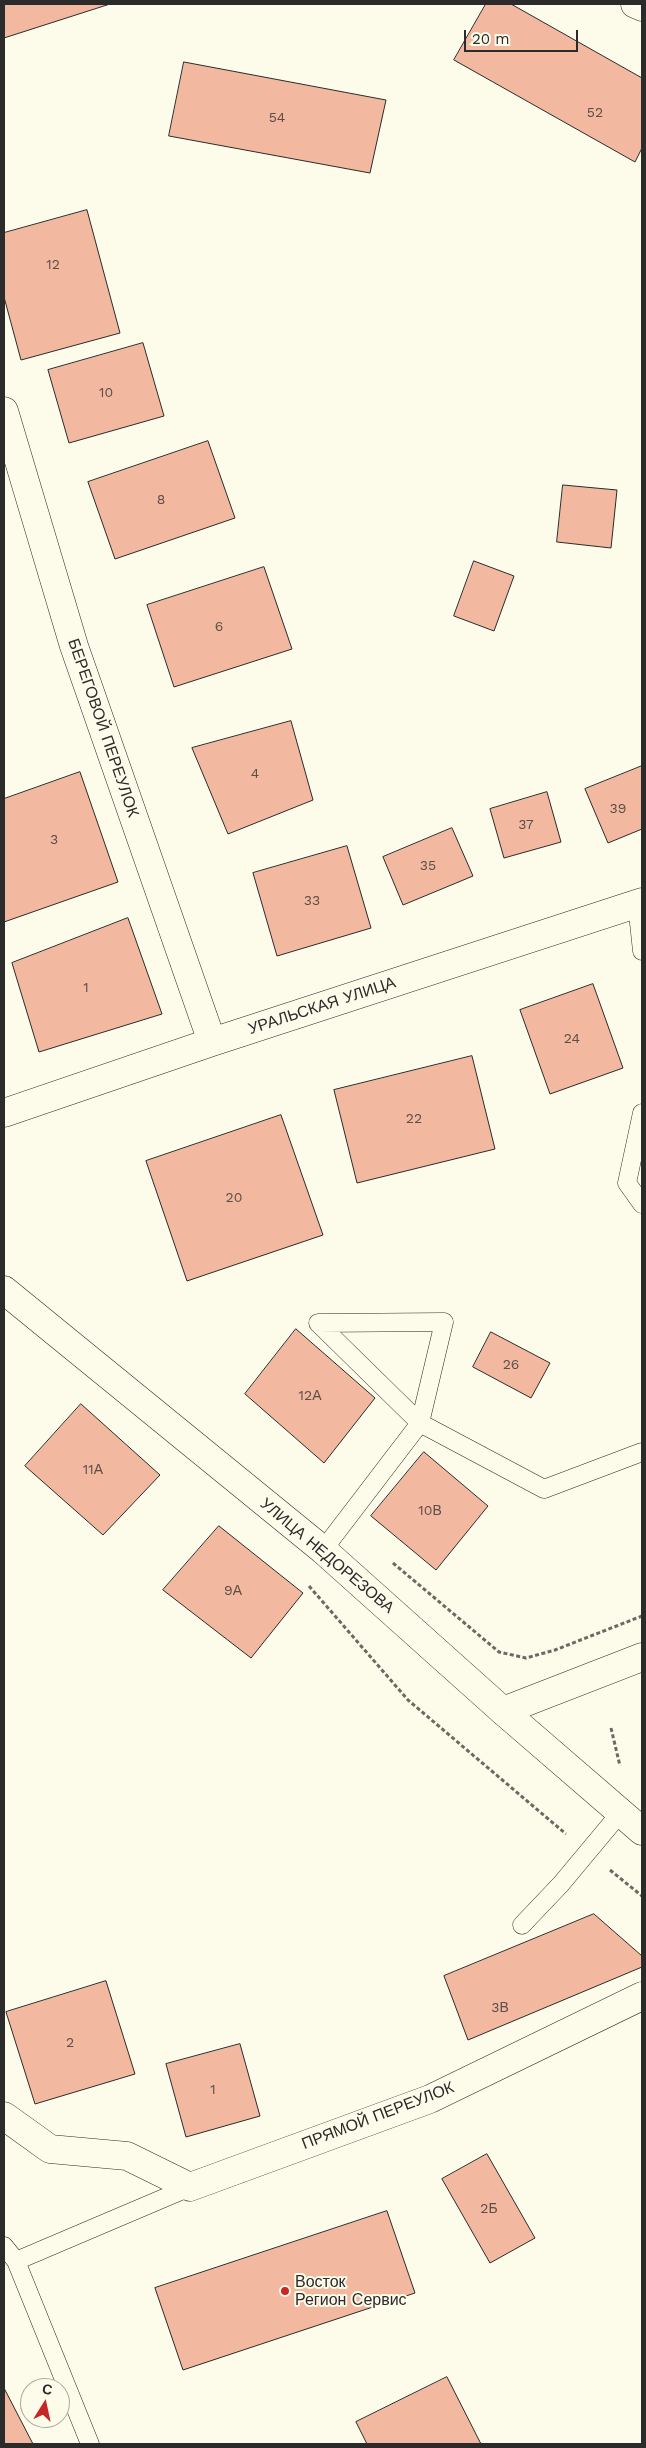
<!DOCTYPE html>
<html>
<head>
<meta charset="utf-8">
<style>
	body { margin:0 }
	#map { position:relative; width:646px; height:2448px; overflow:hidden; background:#fdfbea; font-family:"Work Sans",sans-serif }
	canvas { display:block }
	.frame { position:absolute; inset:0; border:5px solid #2b2b2b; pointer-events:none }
	.north { position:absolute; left:20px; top:2378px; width:50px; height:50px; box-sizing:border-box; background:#fdfbea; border:1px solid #a9a89e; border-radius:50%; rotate:10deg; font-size:14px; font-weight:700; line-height:20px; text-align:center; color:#2b2b2b }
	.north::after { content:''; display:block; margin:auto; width:18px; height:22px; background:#c62828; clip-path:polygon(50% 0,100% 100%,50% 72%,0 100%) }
	.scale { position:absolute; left:464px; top:30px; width:114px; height:22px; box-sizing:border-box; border:2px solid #2b2b2b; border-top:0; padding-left:6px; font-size:15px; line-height:18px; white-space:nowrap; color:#2b2b2b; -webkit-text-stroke:4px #fdfbea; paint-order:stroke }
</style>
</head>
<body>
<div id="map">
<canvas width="646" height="2448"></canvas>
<div class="frame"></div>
<div class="north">С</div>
<div class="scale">20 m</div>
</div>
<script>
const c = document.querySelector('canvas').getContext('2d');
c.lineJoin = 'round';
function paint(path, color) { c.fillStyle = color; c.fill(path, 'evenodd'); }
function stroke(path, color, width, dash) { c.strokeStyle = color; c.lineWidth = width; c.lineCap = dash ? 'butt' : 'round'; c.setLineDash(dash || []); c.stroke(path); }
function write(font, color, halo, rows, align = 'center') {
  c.font = font + ' "Work Sans",sans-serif'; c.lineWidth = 4; c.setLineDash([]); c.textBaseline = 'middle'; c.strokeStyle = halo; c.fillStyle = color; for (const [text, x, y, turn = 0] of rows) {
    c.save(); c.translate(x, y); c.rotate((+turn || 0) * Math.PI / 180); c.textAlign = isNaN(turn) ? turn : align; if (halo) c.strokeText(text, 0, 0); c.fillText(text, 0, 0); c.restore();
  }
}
const building = new Path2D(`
	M 4,4 L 110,4 L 4,38 Z
	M 486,4 L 511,4 L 642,78 L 642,148 L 635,162 L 454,60 Z
	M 184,62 L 386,100 L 370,173 L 169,136 Z
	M 87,210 L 120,333 L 21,360 L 4,297 L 4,233 Z
	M 143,343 L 164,416 L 69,443 L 48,370 Z
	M 208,441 L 235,518 L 115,559 L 88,482 Z
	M 563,485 L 617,490 L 611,548 L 557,542 Z
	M 474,561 L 514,576 L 494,631 L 454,616 Z
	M 264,567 L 292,649 L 174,687 L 147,605 Z
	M 291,721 L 313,800 L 228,834 L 192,748 Z
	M 642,766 L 642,829 L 608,843 L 585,789 Z
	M 80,772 L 118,882 L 4,922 L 4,799 Z
	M 547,792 L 561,842 L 504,858 L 490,809 Z
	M 452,828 L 473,876 L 403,905 L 383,857 Z
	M 347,846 L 371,928 L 277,956 L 253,873 Z
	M 128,918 L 162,1014 L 39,1052 L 12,963 Z
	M 593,984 L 623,1068 L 550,1094 L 520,1010 Z
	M 472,1056 L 495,1149 L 357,1183 L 334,1090 Z
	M 281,1115 L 323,1235 L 187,1281 L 146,1161 Z
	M 296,1329 L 375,1398 L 324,1463 L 245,1394 Z
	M 491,1332 L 550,1363 L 531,1398 L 473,1367 Z
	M 81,1404 L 160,1475 L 103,1535 L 25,1466 Z
	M 424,1452 L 488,1506 L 436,1570 L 371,1516 Z
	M 219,1526 L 303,1593 L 251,1658 L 163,1590 Z
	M 594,1914 L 642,1956 L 642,1967 L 468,2040 L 444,1976 Z
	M 106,1981 L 135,2074 L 35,2104 L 6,2012 Z
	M 240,2044 L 260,2116 L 186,2137 L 166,2064 Z
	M 487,2154 L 535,2238 L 490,2263 L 442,2179 Z
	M 387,2211 L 415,2293 L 183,2370 L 155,2288 Z
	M 447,2377 L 481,2444 L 367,2444 L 356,2422 Z
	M 4,2388 L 33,2444 L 4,2444 Z`);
const path = new Path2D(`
	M 393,1563 L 499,1652 L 526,1658 L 555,1650 L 642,1616
	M 309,1586 L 408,1700 L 566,1834
	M 611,1728 L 620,1766
	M 610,1870 L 642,1896`);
const lane = new Path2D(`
	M 637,904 L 642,951
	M 642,1113 L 627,1183 L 642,1204
	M 323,1550 L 420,1423 L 444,1322 L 318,1323 L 420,1423 L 544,1489 L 642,1452
	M 522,1925 L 561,1884 L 621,1812
	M 4,2246 L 16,2261 L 90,2444
	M 16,2261 L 190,2187`);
const street = new Path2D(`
	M 635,4 L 642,7
	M 4,411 L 74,646 L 212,1042
	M 4,1113 L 212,1042 L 642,902
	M 503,1711 L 642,1657
	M 4,2116 L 50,2149 L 127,2156 L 190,2187 L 430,2099 L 642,1996`);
const secondary = new Path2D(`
	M 4,1290 L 323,1550 L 503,1711 L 642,1831`);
const markers = [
	[285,2291,5,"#c62828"]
];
const numberNames = [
	["52",595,113],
	["54",277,118],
	["12",53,265],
	["10",106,393],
	["8",161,500],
	["6",219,627],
	["4",255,774],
	["39",618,809],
	["37",526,825],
	["3",54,840],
	["35",428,866],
	["33",312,901],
	["1",86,988],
	["24",572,1039],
	["22",414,1119],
	["20",234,1198],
	["26",511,1365],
	["12А",310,1396],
	["11А",93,1470],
	["10В",430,1511],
	["9А",233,1591],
	["3В",500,2008],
	["2",70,2043],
	["1",213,2090],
	["2Б",489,2209]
];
const streetNames = [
	["БЕРЕГОВОЙ ПЕРЕУЛОК",103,728,71],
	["УРАЛЬСКАЯ УЛИЦА",322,1006,-18],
	["УЛИЦА НЕДОРЕЗОВА",327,1556,40],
	["ПРЯМОЙ ПЕРЕУЛОК",378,2116,-21]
];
const poiNames = [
	["Восток",295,2282],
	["Регион Сервис",295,2300]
];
paint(building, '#f2b8a0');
stroke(building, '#2b2b2b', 1);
stroke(lane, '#2b2b2b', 19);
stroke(street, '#2b2b2b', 29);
stroke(secondary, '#2b2b2b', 29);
stroke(path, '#6a6964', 3, [4, 2.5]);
stroke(lane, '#fdfbea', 18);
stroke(street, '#fdfbea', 28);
stroke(secondary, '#fdfbea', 28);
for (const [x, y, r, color] of markers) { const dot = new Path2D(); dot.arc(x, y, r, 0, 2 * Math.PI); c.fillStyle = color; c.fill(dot); stroke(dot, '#fdfbea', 2); }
write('14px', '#5d4e48', null, numberNames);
write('16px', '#2b2b2b', '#fdfbea', streetNames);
write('16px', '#2b2b2b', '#fdfbea', poiNames, 'left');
</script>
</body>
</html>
